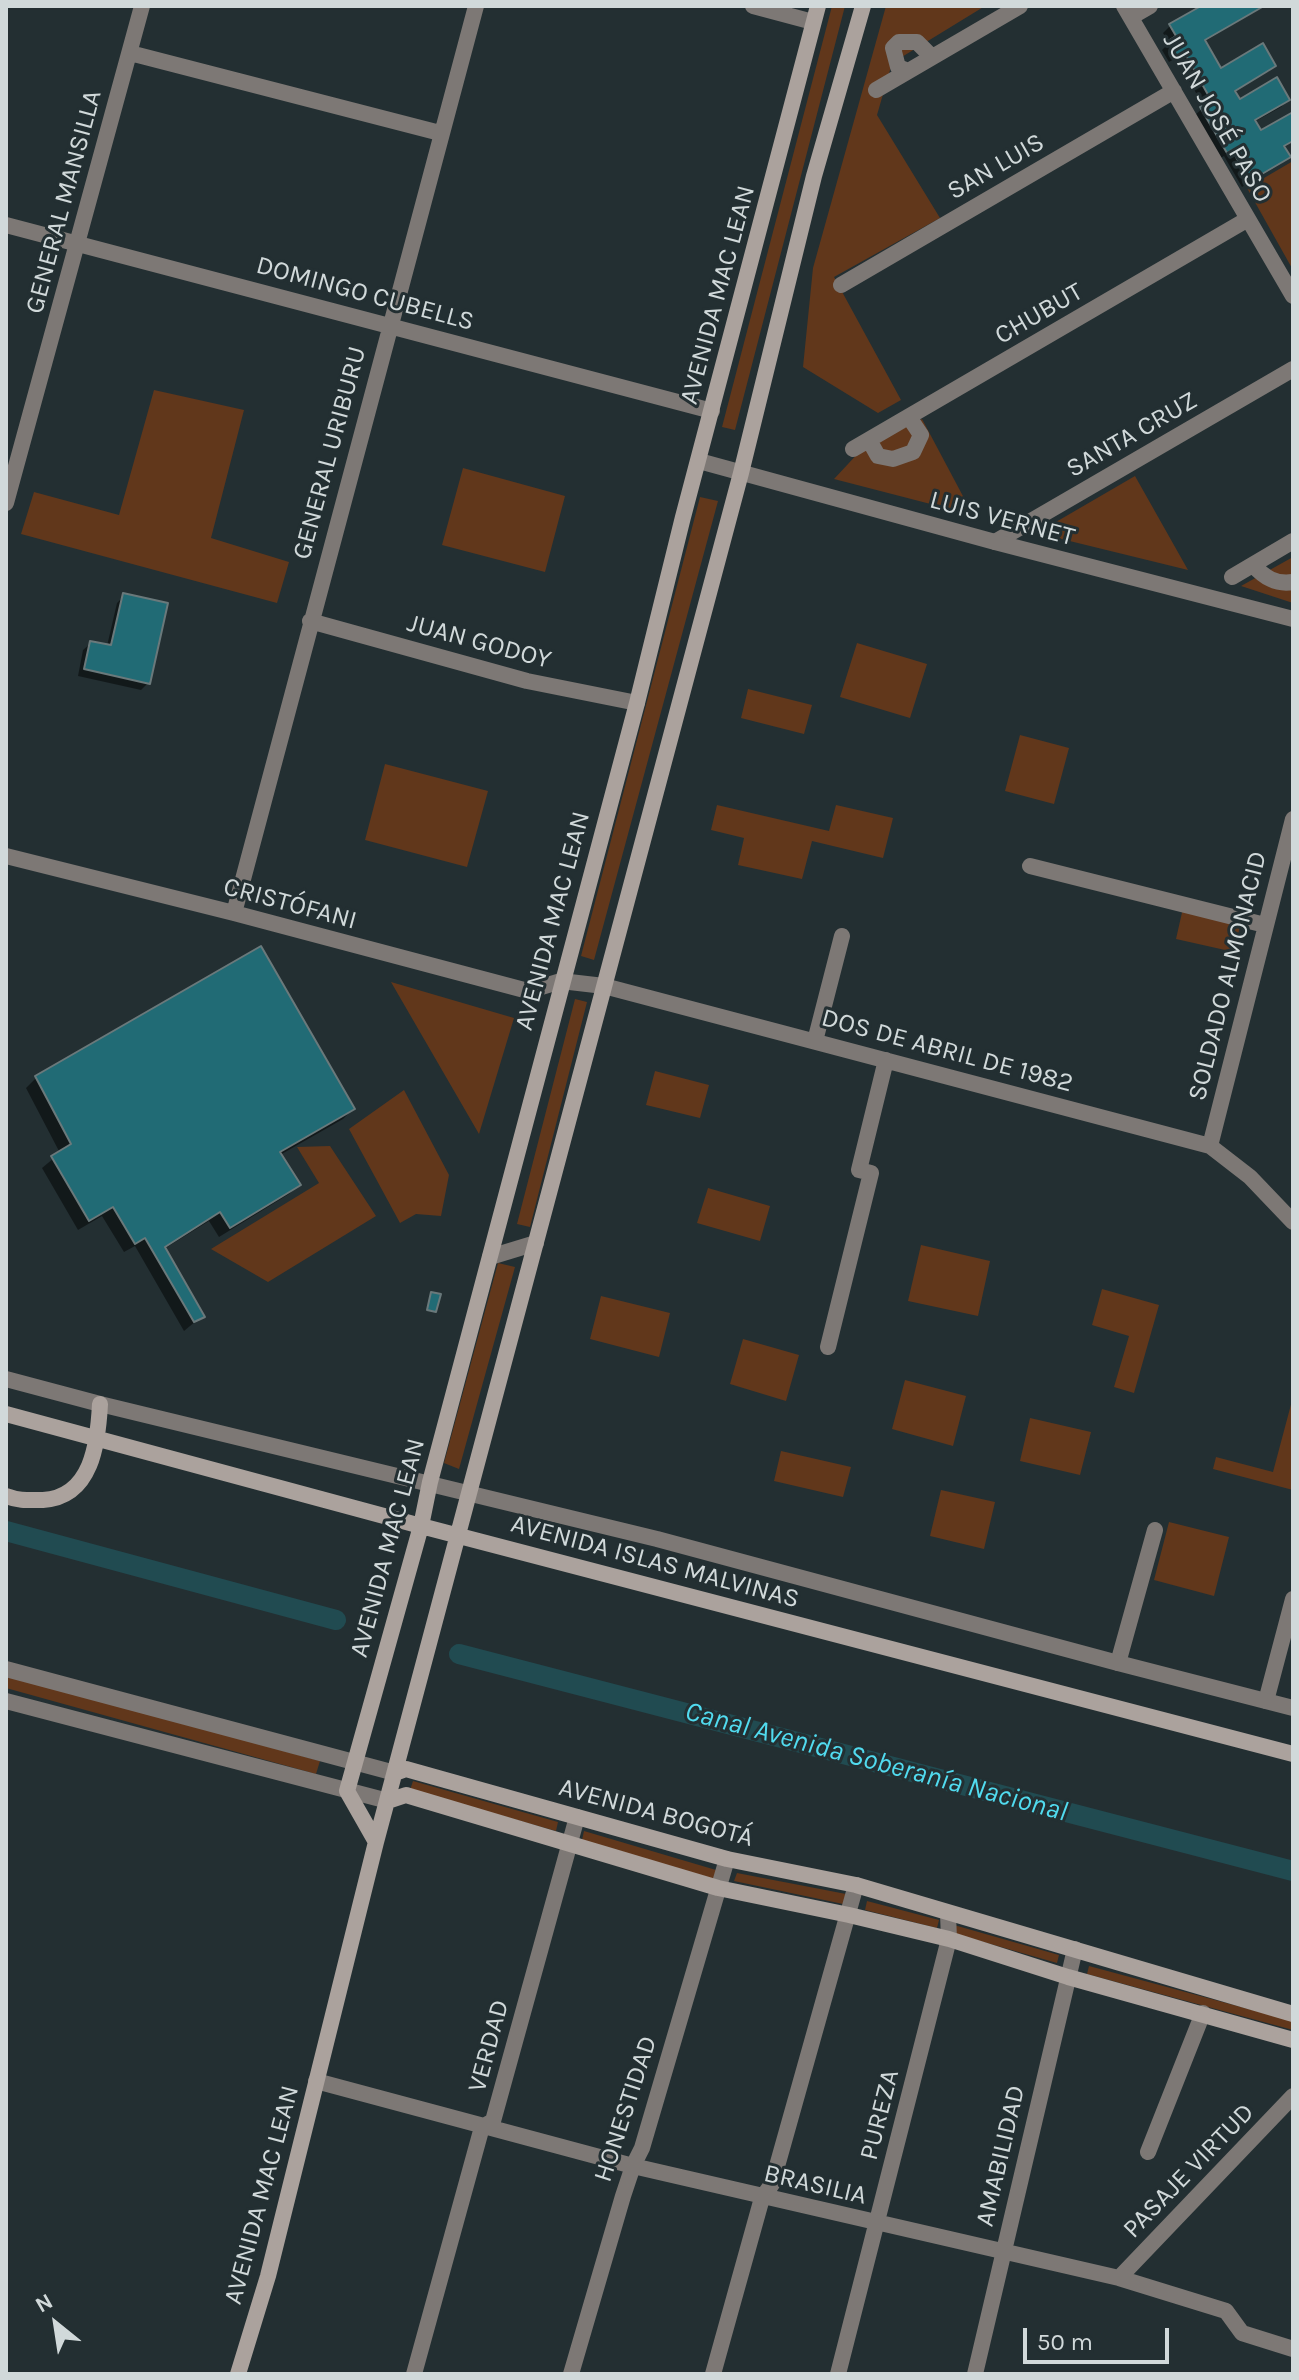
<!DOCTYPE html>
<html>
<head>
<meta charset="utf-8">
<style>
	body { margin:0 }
	#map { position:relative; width:1299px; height:2380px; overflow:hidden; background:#232f32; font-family:Karla,sans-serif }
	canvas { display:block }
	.frame { position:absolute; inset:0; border:8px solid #d1d9da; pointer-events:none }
	.north { position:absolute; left:16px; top:2284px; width:80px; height:80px; -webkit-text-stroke:6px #232f32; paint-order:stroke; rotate:330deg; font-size:22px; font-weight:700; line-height:32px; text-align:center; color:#d1d9da }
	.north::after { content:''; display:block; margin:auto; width:28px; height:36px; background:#d1d9da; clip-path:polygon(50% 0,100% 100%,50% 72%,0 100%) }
	.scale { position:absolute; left:1023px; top:2328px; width:146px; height:36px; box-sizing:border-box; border:4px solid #d1d9da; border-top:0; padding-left:10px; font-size:24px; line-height:28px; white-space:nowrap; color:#d1d9da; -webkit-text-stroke:6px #232f32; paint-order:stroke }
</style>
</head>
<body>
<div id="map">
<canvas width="1299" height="2380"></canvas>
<div class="frame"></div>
<div class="north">N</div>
<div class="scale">50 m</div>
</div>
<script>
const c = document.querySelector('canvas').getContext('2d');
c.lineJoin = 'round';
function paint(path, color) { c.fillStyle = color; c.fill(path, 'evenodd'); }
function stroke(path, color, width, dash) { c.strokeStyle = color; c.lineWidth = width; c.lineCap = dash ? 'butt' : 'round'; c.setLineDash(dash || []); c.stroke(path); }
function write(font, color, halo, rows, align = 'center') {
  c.font = font + ' Karla,sans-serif'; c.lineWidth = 6; c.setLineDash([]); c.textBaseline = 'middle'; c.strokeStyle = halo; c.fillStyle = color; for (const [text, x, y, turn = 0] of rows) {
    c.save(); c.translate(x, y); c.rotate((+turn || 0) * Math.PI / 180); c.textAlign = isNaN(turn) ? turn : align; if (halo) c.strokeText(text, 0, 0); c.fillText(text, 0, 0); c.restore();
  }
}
const green = new Path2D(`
	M 832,6 L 845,6 L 735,430 L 722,427 Z
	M 886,6 L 985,6 L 892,63 L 877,115 L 940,218 L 834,277 L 901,400 L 878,413 L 803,367 L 813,268 Z
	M 1293,161 L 1293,270 L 1247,188 Z
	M 154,390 L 244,410 L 211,538 L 289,562 L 277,603 L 21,534 L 34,492 L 119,515 Z
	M 922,419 L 973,515 L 834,479 L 862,449 Z
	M 463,468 L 565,496 L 545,572 L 442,545 Z
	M 1135,476 L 1188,570 L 1037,533 Z
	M 700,497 L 718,501 L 594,960 L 581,956 Z
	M 1293,557 L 1293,603 L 1241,586 Z
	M 857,643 L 927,664 L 910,718 L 840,697 Z
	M 748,689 L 812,705 L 804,734 L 741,718 Z
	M 1020,735 L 1069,748 L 1054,804 L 1005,791 Z
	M 385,764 L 488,791 L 467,867 L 365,840 Z
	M 717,805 L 829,831 L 836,805 L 893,818 L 883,858 L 812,841 L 802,879 L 738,865 L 744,838 L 711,830 Z
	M 1183,908 L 1241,922 L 1234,952 L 1176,939 Z
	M 391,982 L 514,1018 L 479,1134 Z
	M 575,999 L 587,1002 L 530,1227 L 517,1224 Z
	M 655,1071 L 709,1085 L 700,1118 L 646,1105 Z
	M 404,1090 L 449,1175 L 441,1216 L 416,1214 L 400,1223 L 349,1129 Z
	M 330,1146 L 376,1216 L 268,1282 L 211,1249 L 319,1183 L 297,1147 Z
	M 708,1188 L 770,1206 L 760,1241 L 697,1223 Z
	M 921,1245 L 990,1261 L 978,1316 L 908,1301 Z
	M 498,1263 L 515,1267 L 459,1469 L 444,1463 Z
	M 1102,1289 L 1159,1305 L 1134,1393 L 1114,1387 L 1129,1336 L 1092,1325 Z
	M 601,1296 L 670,1313 L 659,1357 L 590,1339 Z
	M 743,1339 L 799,1355 L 786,1401 L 730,1384 Z
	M 905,1380 L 966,1396 L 953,1446 L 892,1429 Z
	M 1293,1397 L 1293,1490 L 1213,1469 L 1216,1457 L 1273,1472 Z
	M 1030,1418 L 1091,1432 L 1080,1475 L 1020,1461 Z
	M 781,1451 L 851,1467 L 843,1497 L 774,1481 Z
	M 941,1490 L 995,1502 L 984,1549 L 930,1536 Z
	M 1169,1522 L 1229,1537 L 1214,1596 L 1154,1580 Z
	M 6,1674 L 320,1761 L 316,1774 L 6,1688 Z
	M 413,1781 L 558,1822 L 556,1831 L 410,1790 Z
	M 584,1831 L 716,1870 L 714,1879 L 582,1840 Z
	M 737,1873 L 846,1894 L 843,1904 L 734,1881 Z
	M 867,1901 L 939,1920 L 937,1928 L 865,1910 Z
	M 954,1925 L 1059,1955 L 1057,1963 L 952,1933 Z
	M 1089,1966 L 1293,2021 L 1293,2030 L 1087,1974 Z`);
const shadow = new Path2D(`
	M 1205,6 L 1264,6 L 1204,42 L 1220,71 L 1274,66 L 1268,72 L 1268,69 L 1225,94 L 1239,102 L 1288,99 L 1281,107 L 1254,122 L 1260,133 L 1293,114 L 1293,142 L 1283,148 L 1288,157 L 1281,164 L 1242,187 L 1224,156 L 1219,159 L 1194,116 L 1204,107 L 1176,58 L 1169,62 L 1162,50 L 1169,43 L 1163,33 L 1170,26 Z
	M 124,596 L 148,683 L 141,690 L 78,676 L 83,650 L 91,643 L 107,646 L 117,603 Z
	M 36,1078 L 353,1109 L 343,1119 L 280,1155 L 299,1184 L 289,1194 L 219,1237 L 209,1221 L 164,1249 L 202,1316 L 184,1331 L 135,1246 L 124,1252 L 102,1216 L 78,1230 L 42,1168 L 60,1153 L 26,1088 Z`);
const canal = new Path2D(`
	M 6,1531 L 336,1620
	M 459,1654 L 1293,1871`);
const building = new Path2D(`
	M 1201,6 L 1264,6 L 1205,40 L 1221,68 L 1263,43 L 1276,66 L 1235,91 L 1240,99 L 1277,77 L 1290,100 L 1255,120 L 1261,130 L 1293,112 L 1293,141 L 1284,146 L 1291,157 L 1250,181 L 1232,150 L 1227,153 L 1200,107 L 1211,100 L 1184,52 L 1176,56 L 1168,41 L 1176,36 L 1169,24 Z
	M 123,593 L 168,603 L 150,684 L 84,669 L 90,641 L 111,645 Z
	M 261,946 L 355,1109 L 280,1152 L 301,1185 L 230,1228 L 220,1212 L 165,1247 L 205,1317 L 194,1322 L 145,1238 L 135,1244 L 113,1207 L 89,1221 L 51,1156 L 71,1144 L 35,1076 Z
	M 431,1292 L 441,1294 L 436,1312 L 427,1310 Z`);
const minor = new Path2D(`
	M 753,6 L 813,22
	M 1124,6 L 1293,296
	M 1131,17 L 1150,6
	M 130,53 L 440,133
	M 908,71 L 898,67 L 893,48 L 899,42 L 917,42 L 932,57
	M 876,90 L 1020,6
	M 6,225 L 712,411
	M 841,285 L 1174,91
	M 869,440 L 878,456 L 893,459 L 913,452 L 921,435 L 909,417
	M 853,449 L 1248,219
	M 6,503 L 142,6
	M 995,542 L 1293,369
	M 1253,565 C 1264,577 1276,585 1293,582
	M 1232,577 L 1293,541
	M 310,621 L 527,681 L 637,703
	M 6,856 L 234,913 L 528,991 L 561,981 L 604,986 L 1210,1146 L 1250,1177 L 1293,1222
	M 1030,866 L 1265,925
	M 234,913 L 476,6
	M 815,1041 L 842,936
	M 1210,1146 L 1293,819
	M 490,1257 L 536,1243
	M 828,1347 L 871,1173 L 859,1170 L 886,1060
	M 1118,1663 L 1155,1530
	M 1266,1701 L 1293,1599
	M 316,2081 L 633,2166 L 1119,2278 L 1226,2311 L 1242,2333 L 1293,2349
	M 1148,2152 L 1203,2013
	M 1119,2278 L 1293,2096
	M 414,2374 L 482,2127 L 493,2121 L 577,1817
	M 571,2374 L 623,2196 L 633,2166 L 642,2148 L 727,1859
	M 713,2374 L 762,2198 L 772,2184 L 856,1885
	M 838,2374 L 949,1939 L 948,1914
	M 975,2374 L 1075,1949`);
const tertiary = new Path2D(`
	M 699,461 L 995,542 L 1293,619
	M 6,1379 L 100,1404 L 657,1539 L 1118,1663 L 1293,1708
	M 6,1669 L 395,1773
	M 6,1701 L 388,1801`);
const secondary = new Path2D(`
	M 6,1414 L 421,1526 L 1293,1754
	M 6,1496 C 19,1501 29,1500 43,1500 C 92,1497 98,1443 100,1404
	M 395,1773 L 406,1769 L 727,1859 L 856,1885 L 1293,2014
	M 388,1801 L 406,1795 L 718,1888 L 849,1915 L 949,1939 L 1068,1977 L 1293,2040
	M 376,1842 L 347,1791 L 421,1526 L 430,1482 L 637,703 L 683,517 L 818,6
	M 238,2374 L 268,2276 L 376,1842 L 741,473 L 814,176 L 863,6`);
const streetNames = [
	["JUAN JOSÉ PASO",1217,118,60],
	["SAN LUIS",996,167,-30],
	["GENERAL MANSILLA",64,202,-75],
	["DOMINGO CUBELLS",365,294,15],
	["AVENIDA MAC LEAN",718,295,-75],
	["CHUBUT",1039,314,-30],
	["SANTA CRUZ",1132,435,-30],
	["GENERAL URIBURU",330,453,-75],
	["LUIS VERNET",1002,519,15],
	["JUAN GODOY",479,642,15],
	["CRISTÓFANI",290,904,15],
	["AVENIDA MAC LEAN",553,921,-75],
	["SOLDADO ALMONACID",1228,976,-76],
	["DOS DE ABRIL DE 1982",947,1051,15],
	["AVENIDA MAC LEAN",388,1548,-75],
	["AVENIDA ISLAS MALVINAS",655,1562,15],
	["AVENIDA BOGOTÁ",656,1813,15],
	["VERDAD",489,2046,-75],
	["HONESTIDAD",626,2109,-72],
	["PUREZA",880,2115,-76],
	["AMABILIDAD",1001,2156,-77],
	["PASAJE VIRTUD",1189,2171,-46],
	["BRASILIA",815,2185,13],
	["AVENIDA MAC LEAN",262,2195,-75]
];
const waterNames = [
	["Canal Avenida Soberanía Nacional",876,1762,15]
];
paint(green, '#61371b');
paint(shadow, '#0007');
stroke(canal, '#214b51', 20);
paint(building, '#216b75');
stroke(building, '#6a797b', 2);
stroke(minor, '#7d7875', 16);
stroke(tertiary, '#7d7875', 16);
stroke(secondary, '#aba29d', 16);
write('26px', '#d1d9da', '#232f32', streetNames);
write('italic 28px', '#51dbef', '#232f32', waterNames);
</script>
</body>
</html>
